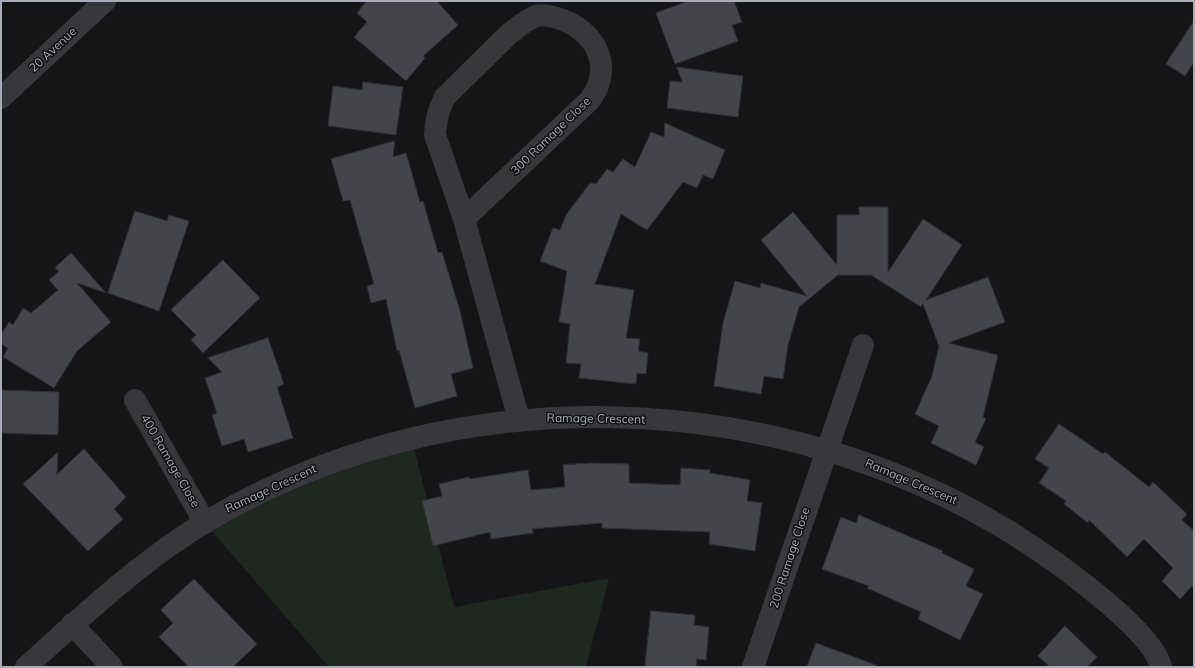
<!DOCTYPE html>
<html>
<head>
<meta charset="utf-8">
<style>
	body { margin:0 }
	#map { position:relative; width:1195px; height:668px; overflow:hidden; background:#151517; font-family:Mulish,sans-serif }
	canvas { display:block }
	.frame { position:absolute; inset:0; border:2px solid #a8acb6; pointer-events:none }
</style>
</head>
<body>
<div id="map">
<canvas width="1195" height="668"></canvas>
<div class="frame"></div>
</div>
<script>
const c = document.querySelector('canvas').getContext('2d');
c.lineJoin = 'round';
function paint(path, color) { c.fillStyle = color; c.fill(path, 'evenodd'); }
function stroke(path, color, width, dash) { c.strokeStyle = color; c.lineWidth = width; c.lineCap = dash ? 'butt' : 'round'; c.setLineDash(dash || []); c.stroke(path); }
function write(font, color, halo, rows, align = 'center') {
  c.font = font + ' Mulish,sans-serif'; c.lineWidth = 3; c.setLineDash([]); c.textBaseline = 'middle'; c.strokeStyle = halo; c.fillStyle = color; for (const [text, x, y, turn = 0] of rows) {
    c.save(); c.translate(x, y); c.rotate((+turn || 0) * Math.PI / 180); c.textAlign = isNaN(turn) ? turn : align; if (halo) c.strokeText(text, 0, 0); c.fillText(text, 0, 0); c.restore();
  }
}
const green = new Path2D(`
	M 412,440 L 454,607 L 609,578 L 586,667 L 329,667 L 205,523 Z`);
const building = new Path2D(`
	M 367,1 L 437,1 L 458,25 L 423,56 L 425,58 L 406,81 L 354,37 L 367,22 L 357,13 Z
	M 689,1 L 734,1 L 742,22 L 732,25 L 738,41 L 675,64 L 656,13 Z
	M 1194,21 L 1194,62 L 1185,76 L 1166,64 Z
	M 677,67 L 743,76 L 738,117 L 667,108 L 670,81 L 682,82 Z
	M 363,82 L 403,87 L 396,135 L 328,126 L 333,86 L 362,90 Z
	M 665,123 L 725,150 L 713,179 L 703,175 L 697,188 L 683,182 L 647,230 L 621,214 L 595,284 L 634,290 L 626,338 L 640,339 L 638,351 L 648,353 L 646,374 L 637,373 L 636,384 L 579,378 L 581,364 L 566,363 L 570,324 L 559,322 L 567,271 L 540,261 L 553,228 L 560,230 L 566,215 L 590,183 L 596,184 L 607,169 L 613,172 L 623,159 L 635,167 L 651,132 L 664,137 Z
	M 395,141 L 393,157 L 406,153 L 420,202 L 423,201 L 438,253 L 442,252 L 460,311 L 473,368 L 451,374 L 457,396 L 415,408 L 399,350 L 397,351 L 386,299 L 371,303 L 367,286 L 374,284 L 350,200 L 343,201 L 331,159 Z
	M 859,207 L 888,207 L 888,272 L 923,219 L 962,245 L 926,300 L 988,277 L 1005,322 L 948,343 L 998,355 L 983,417 L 986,419 L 975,442 L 984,447 L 976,465 L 931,443 L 939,426 L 915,414 L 932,376 L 939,346 L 923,304 L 921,307 L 871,275 L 838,275 L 799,307 L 788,345 L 783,379 L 764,376 L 761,394 L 714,386 L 723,323 L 735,281 L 760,288 L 761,283 L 807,296 L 761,240 L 793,212 L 837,265 L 837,215 L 859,215 Z
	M 135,211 L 167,221 L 169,215 L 189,221 L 159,311 L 108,293 Z
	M 71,253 L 106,293 L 77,283 L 111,322 L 77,351 L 54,388 L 3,357 L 8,348 L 1,344 L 1,335 L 9,322 L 13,325 L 23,308 L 31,313 L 58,290 L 49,280 L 59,271 L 55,268 Z
	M 223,260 L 260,298 L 203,353 L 191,340 L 196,335 L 171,310 Z
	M 268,338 L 284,384 L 277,387 L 293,438 L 248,452 L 244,439 L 222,446 L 212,415 L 217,413 L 205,378 L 222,372 L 208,358 Z
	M 1,390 L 59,392 L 58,435 L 1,433 Z
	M 1059,424 L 1103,454 L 1105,452 L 1149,487 L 1153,482 L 1187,514 L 1182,520 L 1194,531 L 1194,588 L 1192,586 L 1180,599 L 1162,581 L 1173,568 L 1144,539 L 1127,557 L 1089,520 L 1088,523 L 1064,504 L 1066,501 L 1039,483 L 1049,468 L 1035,459 Z
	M 84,449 L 126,497 L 114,509 L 123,519 L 88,551 L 23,484 L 58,452 L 57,474 Z
	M 592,463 L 629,464 L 629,483 L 680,485 L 681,468 L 710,470 L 710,473 L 750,480 L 747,501 L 762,503 L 755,551 L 709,544 L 710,532 L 602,528 L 602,523 L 532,529 L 533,533 L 491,539 L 490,532 L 433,546 L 422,501 L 442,496 L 439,484 L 469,477 L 469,479 L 528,470 L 531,490 L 565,487 L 563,465 Z
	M 859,515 L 943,551 L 942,553 L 974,569 L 966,586 L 983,594 L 960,640 L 918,619 L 921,612 L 867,588 L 869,586 L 822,569 L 841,517 L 856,523 Z
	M 194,579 L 257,644 L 233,667 L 189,667 L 159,637 L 173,623 L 161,610 Z
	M 651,611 L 695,615 L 694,625 L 709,627 L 706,660 L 697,659 L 696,667 L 645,667 Z
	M 1065,626 L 1097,657 L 1087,667 L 1050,667 L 1038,656 Z
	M 816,643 L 876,665 L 876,667 L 807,667 Z`);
const minor = new Path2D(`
	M 1,98 L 105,1
	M 464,219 L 590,100 C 615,66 595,29 557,18 C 550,16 542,14 536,16 C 526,20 518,27 510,33 L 445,97 C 438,110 436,120 435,135 L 464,219 L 519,420
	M 135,400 L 205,523
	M 72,624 L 112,667
	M 26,667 C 88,611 149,553 223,512 C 463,377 776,388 1010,532 C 1046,554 1152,628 1161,667
	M 753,667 L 863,345`);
const streetNames = [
	["20 Avenue",53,50,-43],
	["300 Ramage Close",551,136,-44],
	["Ramage Crescent",596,419,1],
	["400 Ramage Close",170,461,60],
	["Ramage Crescent",911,482,23],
	["Ramage Crescent",271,489,-25],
	["200 Ramage Close",790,558,-72]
];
paint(green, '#202721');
paint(building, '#44454a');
stroke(building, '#302f33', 1);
stroke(minor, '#37373c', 22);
write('12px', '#a8acb6', '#101012', streetNames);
</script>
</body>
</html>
